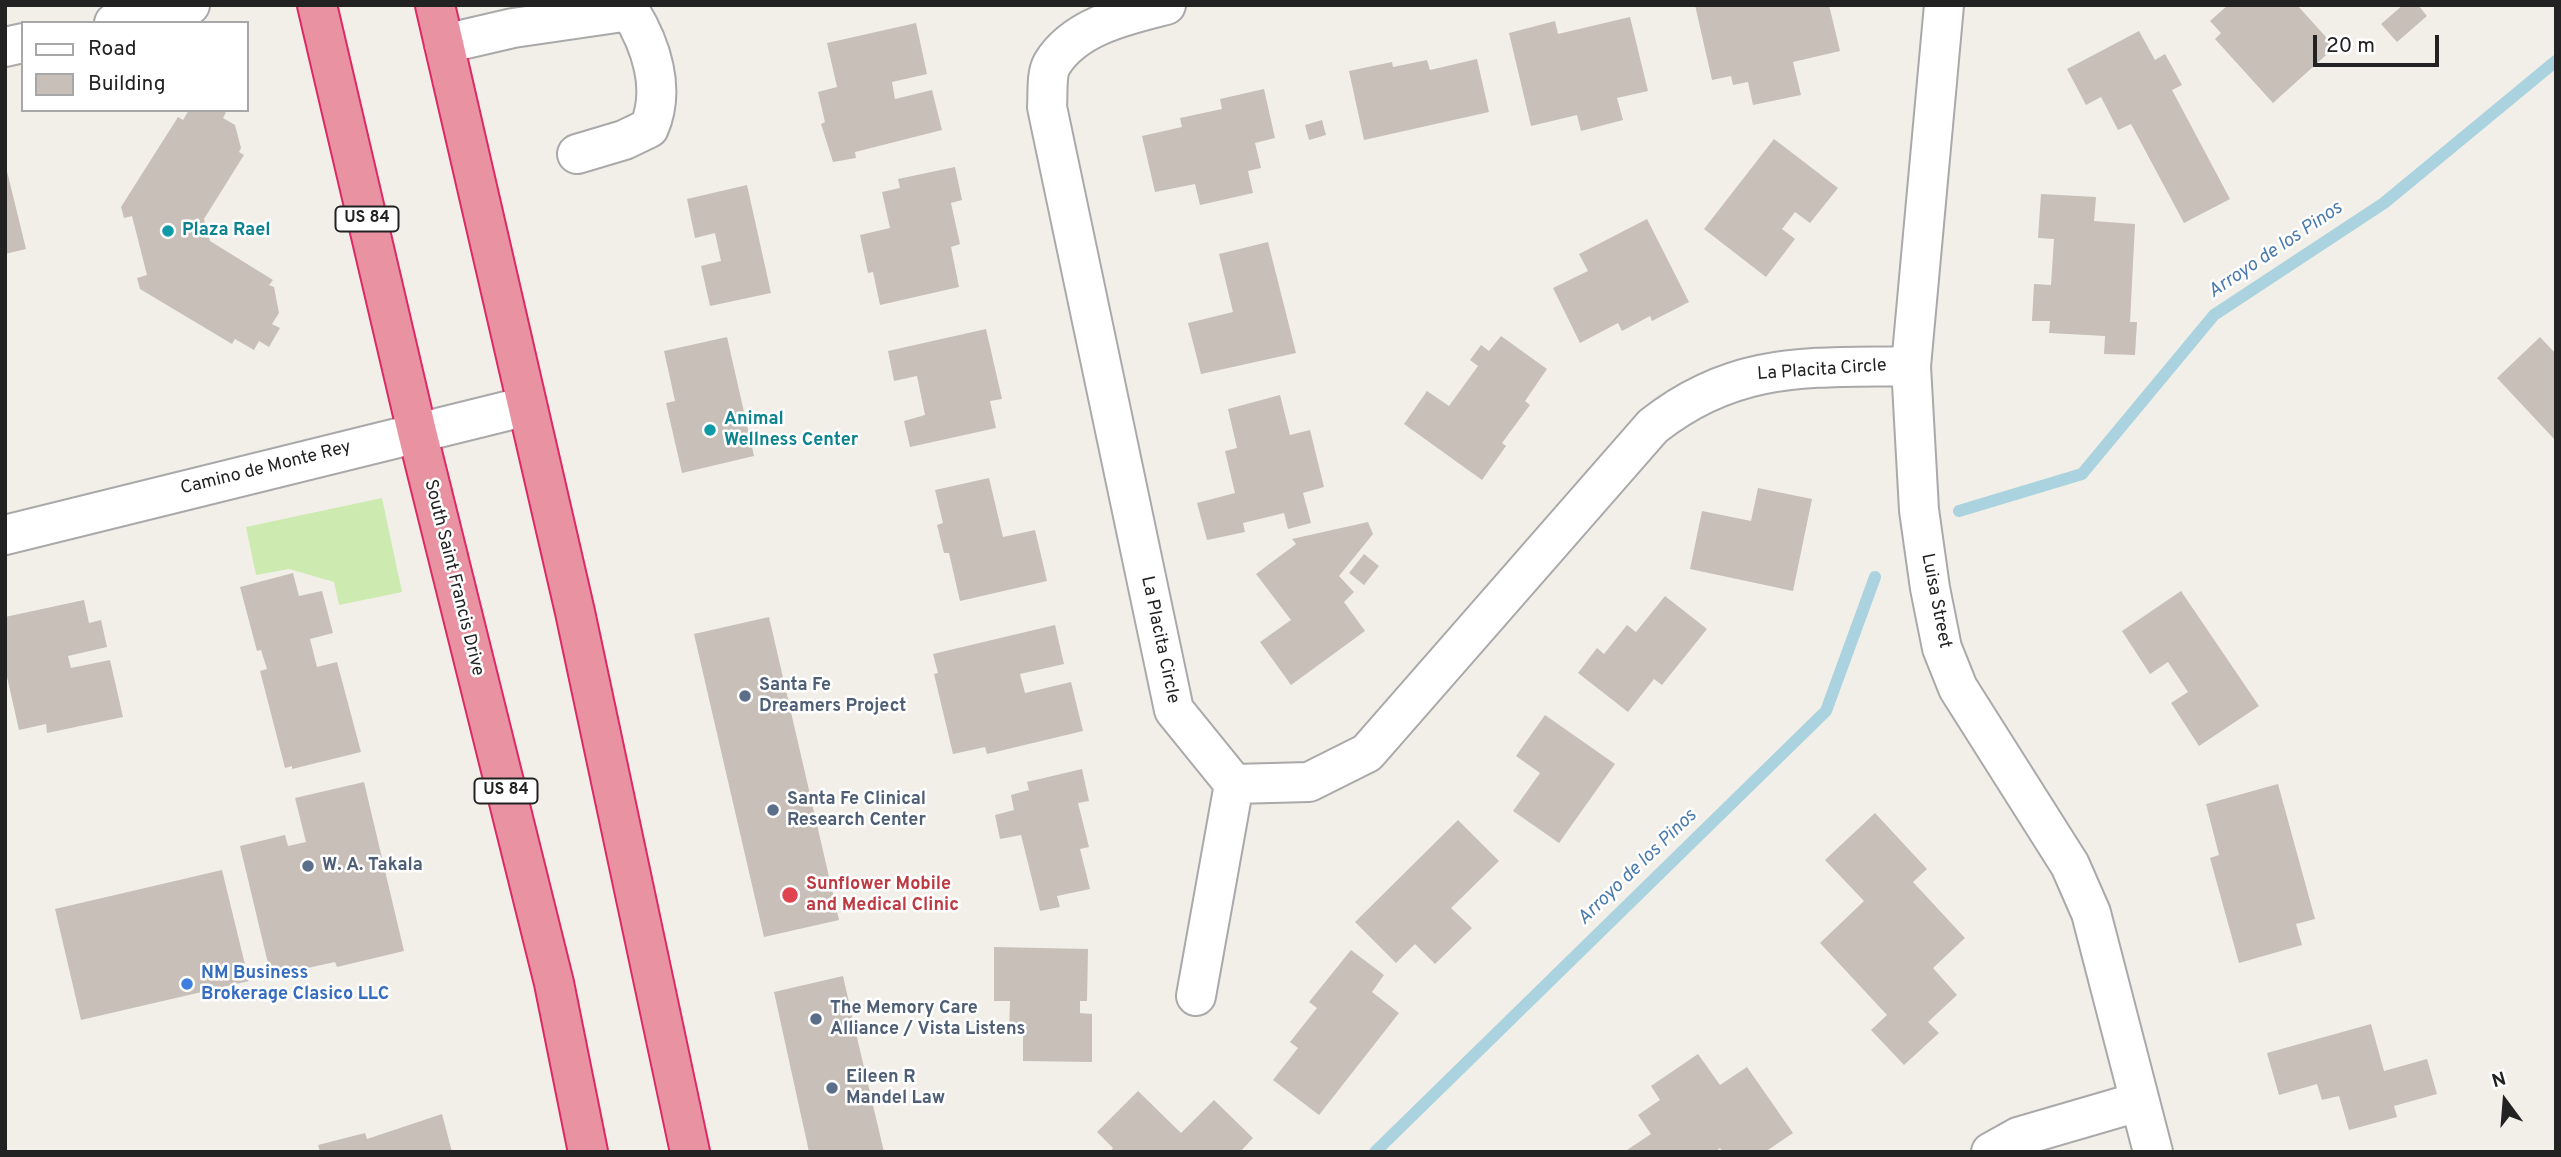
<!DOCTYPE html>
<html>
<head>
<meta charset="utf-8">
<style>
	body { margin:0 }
	#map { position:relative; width:2561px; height:1157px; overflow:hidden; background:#f2efe9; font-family:Overpass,sans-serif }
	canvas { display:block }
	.frame { position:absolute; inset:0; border:7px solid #222; pointer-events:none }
	.legend { position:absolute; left:21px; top:21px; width:228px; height:91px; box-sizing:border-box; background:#fff; border:2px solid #a7a7a7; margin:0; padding:9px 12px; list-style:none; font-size:21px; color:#222 }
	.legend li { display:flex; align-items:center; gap:14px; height:35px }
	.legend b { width:35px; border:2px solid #a7a7a7 }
	.north { position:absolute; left:2470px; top:1066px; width:70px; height:70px; -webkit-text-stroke:5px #fff; paint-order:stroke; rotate:344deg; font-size:19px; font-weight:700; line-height:28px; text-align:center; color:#222 }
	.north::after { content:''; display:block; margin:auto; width:24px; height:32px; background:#222; clip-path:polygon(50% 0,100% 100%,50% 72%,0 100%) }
	.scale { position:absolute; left:2313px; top:35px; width:126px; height:32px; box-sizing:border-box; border:4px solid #222; border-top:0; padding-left:9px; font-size:21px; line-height:24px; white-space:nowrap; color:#222; -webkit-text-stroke:5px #fff; paint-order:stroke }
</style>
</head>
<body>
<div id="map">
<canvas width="2561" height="1157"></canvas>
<div class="frame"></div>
<ul class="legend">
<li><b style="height:9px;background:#fff"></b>Road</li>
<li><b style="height:19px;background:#c7bfb8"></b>Building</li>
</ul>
<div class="north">N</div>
<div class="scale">20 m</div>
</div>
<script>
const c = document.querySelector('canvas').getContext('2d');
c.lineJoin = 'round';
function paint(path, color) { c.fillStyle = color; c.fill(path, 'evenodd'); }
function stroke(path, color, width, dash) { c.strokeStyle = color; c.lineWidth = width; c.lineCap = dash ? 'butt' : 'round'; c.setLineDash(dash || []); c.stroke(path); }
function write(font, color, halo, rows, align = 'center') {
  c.font = font + ' Overpass,sans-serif'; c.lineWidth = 5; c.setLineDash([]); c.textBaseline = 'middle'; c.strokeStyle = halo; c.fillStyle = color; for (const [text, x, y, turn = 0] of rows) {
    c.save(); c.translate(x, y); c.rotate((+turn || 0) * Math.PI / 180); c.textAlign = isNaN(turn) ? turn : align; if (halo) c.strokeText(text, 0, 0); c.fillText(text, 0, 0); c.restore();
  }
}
const grass = new Path2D(`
	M 382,498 L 402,592 L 339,605 L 334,582 L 289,569 L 256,575 L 246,527 Z`);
const stream = new Path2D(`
	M 1959,511 L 2082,474 L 2214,315 L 2384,203 L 2556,61
	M 1375,1152 L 1826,711 L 1875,577`);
const building = new Path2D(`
	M 1695,5 L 1829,5 L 1840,51 L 1793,62 L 1801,95 L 1753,105 L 1748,82 L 1733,85 L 1731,76 L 1712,80 Z
	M 2228,5 L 2297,5 L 2335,47 L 2273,103 L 2215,39 L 2221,33 L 2210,21 Z
	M 2403,5 L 2418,5 L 2427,16 L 2397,42 L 2381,24 Z
	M 1630,17 L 1648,91 L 1617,98 L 1623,120 L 1581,131 L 1577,115 L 1531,126 L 1509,33 L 1555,21 L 1558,34 Z
	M 916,23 L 927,74 L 892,82 L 895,99 L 932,90 L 942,130 L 855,152 L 856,158 L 833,162 L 821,124 L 825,122 L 818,92 L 837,87 L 827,43 Z
	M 2139,31 L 2155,60 L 2165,54 L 2182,85 L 2172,90 L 2230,199 L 2184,223 L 2131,124 L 2118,130 L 2101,97 L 2086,105 L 2067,69 Z
	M 1477,59 L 1489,112 L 1364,140 L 1349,71 L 1392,62 L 1393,67 L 1427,60 L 1430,70 Z
	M 1264,89 L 1275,138 L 1255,143 L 1261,168 L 1248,171 L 1253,193 L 1200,205 L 1195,184 L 1155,192 L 1142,136 L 1182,127 L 1180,118 L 1222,109 L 1220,99 Z
	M 189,110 L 227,110 L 223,118 L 235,125 L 241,148 L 239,152 L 244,155 L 204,219 L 210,241 L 273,280 L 269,285 L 274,287 L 279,313 L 272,324 L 280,328 L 269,347 L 259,341 L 254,350 L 235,339 L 232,344 L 140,289 L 137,278 L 147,275 L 132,216 L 124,218 L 121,207 L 178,117 L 183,120 Z
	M 1322,120 L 1326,135 L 1309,140 L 1305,125 Z
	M 1774,139 L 1838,188 L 1810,223 L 1795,212 L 1782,229 L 1795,239 L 1766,277 L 1704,229 Z
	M 5,163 L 26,249 L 5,254 Z
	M 955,167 L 962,200 L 951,203 L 960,244 L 951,247 L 959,287 L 880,305 L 873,272 L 868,273 L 860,235 L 890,228 L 882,192 L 900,188 L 898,179 Z
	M 747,185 L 771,293 L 710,306 L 701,266 L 721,261 L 715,233 L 695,238 L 687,199 Z
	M 2041,194 L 2096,197 L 2094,221 L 2135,224 L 2130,322 L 2137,322 L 2135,355 L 2104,354 L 2105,336 L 2049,333 L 2050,321 L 2032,321 L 2034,284 L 2051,285 L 2054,239 L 2038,238 Z
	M 1647,219 L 1689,302 L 1652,321 L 1650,316 L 1622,331 L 1618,323 L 1580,343 L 1553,288 L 1588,271 L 1579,254 Z
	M 1268,242 L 1296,353 L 1201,374 L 1188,323 L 1233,312 L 1219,254 Z
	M 986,329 L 1002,399 L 990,401 L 996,428 L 910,447 L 904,421 L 925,415 L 917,376 L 894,381 L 888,351 Z
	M 1501,336 L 1547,369 L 1525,401 L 1530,405 L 1502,443 L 1506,446 L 1482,480 L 1404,424 L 1427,391 L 1449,406 L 1478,366 L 1470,360 L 1481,345 L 1489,351 Z
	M 727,337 L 754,456 L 682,473 L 666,403 L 675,401 L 664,351 Z
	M 2540,337 L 2556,354 L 2556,441 L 2497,378 Z
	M 1280,395 L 1290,435 L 1310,430 L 1324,487 L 1303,493 L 1311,523 L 1288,529 L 1284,513 L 1243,523 L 1245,532 L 1207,540 L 1197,503 L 1235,493 L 1225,451 L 1237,448 L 1228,409 Z
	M 989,478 L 1003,537 L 1035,530 L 1047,581 L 960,601 L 949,553 L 944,553 L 937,525 L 943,523 L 935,490 Z
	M 1758,488 L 1812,499 L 1793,591 L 1690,569 L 1702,511 L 1751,521 Z
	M 1368,522 L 1373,534 L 1339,576 L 1354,592 L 1344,602 L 1365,631 L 1291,685 L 1260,642 L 1291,620 L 1256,574 L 1296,544 L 1292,539 Z
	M 1364,554 L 1379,566 L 1364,585 L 1349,573 Z
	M 293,573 L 299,596 L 322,591 L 333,633 L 310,639 L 317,667 L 337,662 L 361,752 L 292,769 L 292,766 L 285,768 L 260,671 L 267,669 L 261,650 L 257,651 L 240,587 Z
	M 2181,591 L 2259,706 L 2199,746 L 2171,703 L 2188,692 L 2168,662 L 2150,674 L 2122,631 Z
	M 1665,596 L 1707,629 L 1662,685 L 1654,679 L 1628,712 L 1578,673 L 1597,648 L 1604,654 L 1627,625 L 1636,632 Z
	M 84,600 L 89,623 L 101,620 L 107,647 L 68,656 L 71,668 L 110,660 L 123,717 L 47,733 L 46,724 L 19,730 L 5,668 L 5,617 Z
	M 769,617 L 839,920 L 764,937 L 694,634 Z
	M 1055,625 L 1064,664 L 1020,674 L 1025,693 L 1071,682 L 1083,731 L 987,754 L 985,747 L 953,754 L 934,674 L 938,673 L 933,654 Z
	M 1545,715 L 1615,764 L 1559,843 L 1513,811 L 1540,773 L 1516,756 Z
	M 1082,769 L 1089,801 L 1078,803 L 1089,847 L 1080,849 L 1090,889 L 1057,896 L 1060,907 L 1040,911 L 1021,835 L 1000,839 L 995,815 L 1014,810 L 1011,795 L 1029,790 L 1027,782 Z
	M 364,782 L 404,951 L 337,967 L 335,962 L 271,976 L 240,846 L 285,835 L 288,846 L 306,842 L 295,798 Z
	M 2278,784 L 2315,919 L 2296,924 L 2302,945 L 2239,963 L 2210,858 L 2219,855 L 2206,804 Z
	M 1875,813 L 1927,869 L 1913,882 L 1965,938 L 1933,968 L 1957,995 L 1928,1022 L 1939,1033 L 1904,1065 L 1871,1030 L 1887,1015 L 1820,943 L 1864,901 L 1825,860 Z
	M 1458,820 L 1499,861 L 1451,908 L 1472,928 L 1435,964 L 1415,944 L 1396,963 L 1355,922 Z
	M 222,870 L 249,981 L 81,1020 L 55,909 Z
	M 994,947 L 1088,949 L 1087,1001 L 1080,1001 L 1080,1013 L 1092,1014 L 1092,1062 L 1023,1061 L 1023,1033 L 1009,1033 L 1010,1001 L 994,1001 Z
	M 1351,950 L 1384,975 L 1372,992 L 1399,1013 L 1319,1115 L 1273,1080 L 1298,1048 L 1290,1042 L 1317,1008 L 1309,1002 Z
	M 843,976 L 859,1046 L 884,1152 L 809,1152 L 774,992 Z
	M 2371,1024 L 2384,1071 L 2427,1059 L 2437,1094 L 2394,1106 L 2397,1117 L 2349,1130 L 2339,1096 L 2322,1100 L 2317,1084 L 2279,1095 L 2267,1053 Z
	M 1698,1054 L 1720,1085 L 1747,1067 L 1793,1133 L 1765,1152 L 1723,1152 L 1720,1148 L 1715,1152 L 1624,1152 L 1651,1134 L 1638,1115 L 1660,1100 L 1651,1086 Z
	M 1138,1091 L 1181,1133 L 1214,1100 L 1253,1138 L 1240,1152 L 1110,1152 L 1113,1148 L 1097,1132 Z
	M 442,1114 L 452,1152 L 320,1152 L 318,1145 L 365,1133 L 367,1139 Z`);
const minor = new Path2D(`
	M 1166,5 C 1127,15 1075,26 1052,64 C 1046,74 1048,95 1047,107 L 1174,710 L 1234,784 L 1309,782 L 1367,753 L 1653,426 C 1737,360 1810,368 1911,366
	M 1944,5 L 1911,366 L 1919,510 L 1930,588 L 1942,648 L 1958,688 L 2070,865 L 2091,913 L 2153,1152
	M 114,23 L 190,5
	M 444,44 L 513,28 L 630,11 C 651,45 666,89 649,128 L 624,140 L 577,154
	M 5,47 L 23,43
	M 5,535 L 527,406
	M 1196,996 L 1234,784
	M 1991,1152 L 2018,1137 L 2138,1102`);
const highway = new Path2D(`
	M 317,5 L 417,432 L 554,983 L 588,1152
	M 435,5 L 575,612 L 690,1152`);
const markers = [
	[168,231,7,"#0f9aa8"],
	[710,430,7,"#0f9aa8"],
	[745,696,7,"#5c6f8a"],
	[773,810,7,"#5c6f8a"],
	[308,866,7,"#5c6f8a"],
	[790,895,9,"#e0444e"],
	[187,984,7,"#3f7fe0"],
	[816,1019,7,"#5c6f8a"],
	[832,1088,7,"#5c6f8a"]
];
const shields = [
	[367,219,63],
	[506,791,63]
];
const shieldNames = [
	["US 84",367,219],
	["US 84",506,791]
];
const cultureNames = [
	["Plaza Rael",182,231],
	["Animal",724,420],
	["Wellness Center",724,441]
];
const streetNames = [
	["La Placita Circle",1822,371,-4],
	["Camino de Monte Rey",266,469,-14],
	["South Saint Francis Drive",453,578,76],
	["Luisa Street",1935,601,79],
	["La Placita Circle",1159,640,78]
];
const serviceNames = [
	["Santa Fe",759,686],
	["Dreamers Project",759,707],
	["Santa Fe Clinical",787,800],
	["Research Center",787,821],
	["W. A. Takala",322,866],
	["The Memory Care",830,1009],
	["Alliance / Vista Listens",830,1030],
	["Eileen R",846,1078],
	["Mandel Law",846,1099]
];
const healthNames = [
	["Sunflower Mobile",806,885],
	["and Medical Clinic",806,906]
];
const shopNames = [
	["NM Business",201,974],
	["Brokerage Clasico LLC",201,995]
];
const waterNames = [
	["Arroyo de los Pinos",2276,251,-34],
	["Arroyo de los Pinos",1638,868,-44]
];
paint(grass, '#cdebb0');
stroke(stream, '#aad3df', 12);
paint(building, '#c7bfb8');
stroke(minor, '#a9a9a9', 42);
stroke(highway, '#dc2a67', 42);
stroke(minor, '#fff', 38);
stroke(highway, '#e892a2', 38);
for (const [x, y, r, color] of markers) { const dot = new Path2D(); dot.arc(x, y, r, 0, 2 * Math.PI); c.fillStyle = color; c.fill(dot); stroke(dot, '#fff', 2.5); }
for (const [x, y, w] of shields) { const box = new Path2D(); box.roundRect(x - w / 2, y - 12.5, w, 25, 5); c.fillStyle = '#fff'; c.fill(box); stroke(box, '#222', 2); }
write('bold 16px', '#222', null, shieldNames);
write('bold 18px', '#0d838f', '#fff', cultureNames, 'left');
write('18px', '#222', '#fff', streetNames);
write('bold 18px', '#4e5e75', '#fff', serviceNames, 'left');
write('bold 18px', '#be3a42', '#fff', healthNames, 'left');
write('bold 18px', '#366cbe', '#fff', shopNames, 'left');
write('italic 19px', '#4a7aab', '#fff', waterNames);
</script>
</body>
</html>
